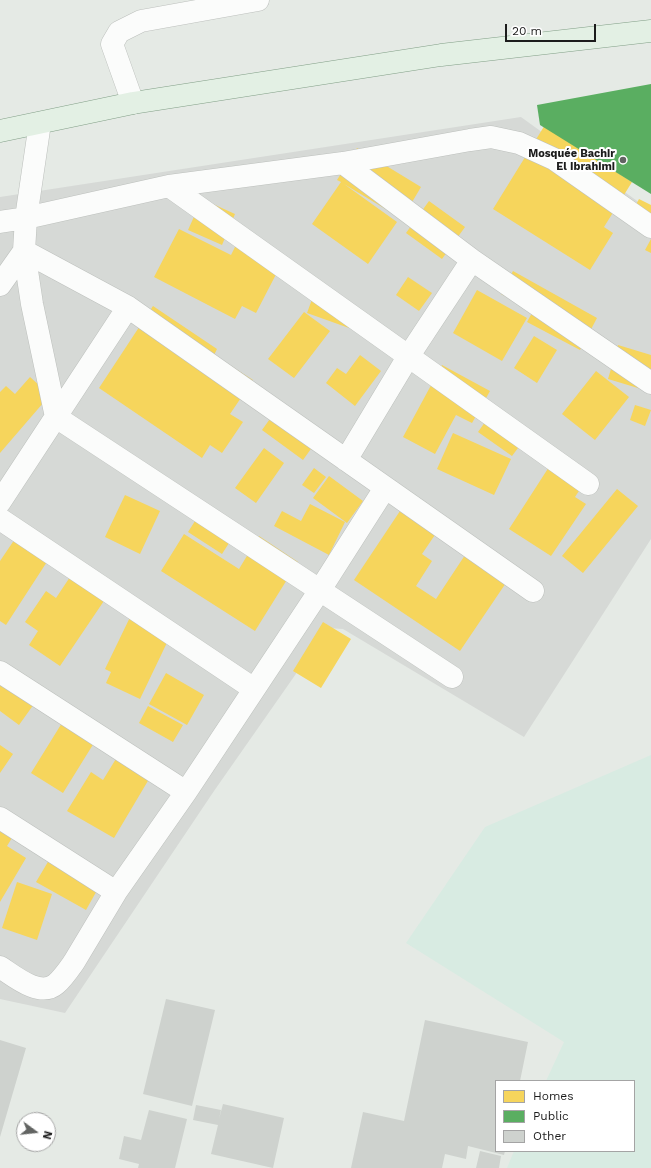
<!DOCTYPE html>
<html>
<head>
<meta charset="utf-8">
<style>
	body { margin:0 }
	#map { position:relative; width:651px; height:1168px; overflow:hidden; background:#e5eae5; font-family:"Work Sans",sans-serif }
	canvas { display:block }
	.legend { position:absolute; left:495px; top:1080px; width:140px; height:72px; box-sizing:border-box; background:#fff; border:1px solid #a4a4a4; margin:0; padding:5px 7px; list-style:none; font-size:12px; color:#1c1c1c }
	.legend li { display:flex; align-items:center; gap:8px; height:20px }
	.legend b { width:20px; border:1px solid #a4a4a4 }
	.north { position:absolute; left:16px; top:1112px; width:40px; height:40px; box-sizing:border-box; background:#fff; border:1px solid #a4a4a4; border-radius:50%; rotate:105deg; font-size:11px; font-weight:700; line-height:16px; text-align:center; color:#1c1c1c }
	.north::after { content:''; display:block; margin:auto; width:14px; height:18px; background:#626462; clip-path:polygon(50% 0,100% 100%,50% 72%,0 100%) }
	.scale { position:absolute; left:505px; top:24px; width:91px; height:18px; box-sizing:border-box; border:2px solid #1c1c1c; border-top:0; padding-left:5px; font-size:12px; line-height:14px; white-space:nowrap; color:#1c1c1c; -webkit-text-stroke:3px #fff; paint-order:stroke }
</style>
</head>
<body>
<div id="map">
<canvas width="651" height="1168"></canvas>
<ul class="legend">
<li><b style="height:11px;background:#f6d55c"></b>Homes</li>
<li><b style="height:11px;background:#5aae61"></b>Public</li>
<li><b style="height:11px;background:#ced2ce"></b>Other</li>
</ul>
<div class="north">N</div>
<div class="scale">20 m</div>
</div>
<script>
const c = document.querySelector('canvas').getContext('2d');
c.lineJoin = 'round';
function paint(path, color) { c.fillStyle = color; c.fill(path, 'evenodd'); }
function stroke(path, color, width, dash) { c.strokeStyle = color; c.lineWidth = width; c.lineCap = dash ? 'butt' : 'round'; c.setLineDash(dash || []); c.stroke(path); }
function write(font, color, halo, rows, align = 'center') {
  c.font = font + ' "Work Sans",sans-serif'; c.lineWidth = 4; c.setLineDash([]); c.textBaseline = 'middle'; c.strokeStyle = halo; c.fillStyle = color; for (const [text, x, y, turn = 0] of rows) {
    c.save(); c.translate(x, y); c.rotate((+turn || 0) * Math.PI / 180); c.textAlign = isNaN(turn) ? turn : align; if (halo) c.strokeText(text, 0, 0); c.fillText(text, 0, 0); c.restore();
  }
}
const residential = new Path2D(`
	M 521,117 L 651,211 L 651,539 L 524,737 L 343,629 L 328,628 L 214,791 L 65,1013 L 0,999 L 0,197 Z`);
const farmland = new Path2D(`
	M 651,755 L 651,1168 L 507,1168 L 514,1151 L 634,1151 L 634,1081 L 546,1081 L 564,1042 L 406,943 L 485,827 Z`);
const homes = new Path2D(`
	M 548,120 L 608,158 L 604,164 L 632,182 L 604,227 L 613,233 L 590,270 L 493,209 Z
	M 357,148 L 421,187 L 402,219 L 344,184 L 397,222 L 368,264 L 312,224 L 341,182 L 337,180 Z
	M 202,199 L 235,214 L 222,245 L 188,230 Z
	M 639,199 L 651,205 L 651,223 L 632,212 Z
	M 429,201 L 465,227 L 442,259 L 406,233 Z
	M 179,229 L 231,255 L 241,235 L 285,257 L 256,313 L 242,306 L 235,319 L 154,277 Z
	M 651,239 L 651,253 L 645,250 Z
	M 513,271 L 597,318 L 580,350 L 527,322 L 533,311 L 501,294 Z
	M 408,277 L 432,293 L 419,311 L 396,295 Z
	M 477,290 L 527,318 L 502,361 L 453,333 Z
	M 315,291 L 356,306 L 349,328 L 307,313 Z
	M 153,306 L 217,349 L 214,355 L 253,380 L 230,414 L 243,422 L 222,453 L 210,445 L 202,458 L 99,388 Z
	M 304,312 L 330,331 L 294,378 L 268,359 Z
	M 534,336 L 557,350 L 537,383 L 514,368 Z
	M 618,345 L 651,355 L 651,392 L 608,379 Z
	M 360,355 L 381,371 L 355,406 L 326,383 L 337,368 L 346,374 Z
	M 442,365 L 490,391 L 472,423 L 456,415 L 435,454 L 403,437 Z
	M 596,371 L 629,397 L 595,440 L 562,414 Z
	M 30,377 L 50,395 L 0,453 L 0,392 L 6,386 L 15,394 Z
	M 282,402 L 323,432 L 303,460 L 262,430 Z
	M 635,405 L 651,410 L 645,426 L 630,420 Z
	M 495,408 L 530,432 L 512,456 L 478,432 Z
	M 453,433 L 511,459 L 494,495 L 437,469 Z
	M 264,448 L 284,463 L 256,503 L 235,488 Z
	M 558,453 L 590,474 L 575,497 L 586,504 L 551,556 L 509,529 Z
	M 314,468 L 326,477 L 314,493 L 302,485 Z
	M 329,476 L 363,501 L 347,523 L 313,498 Z
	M 617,489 L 638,506 L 583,573 L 562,556 Z
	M 125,495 L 160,511 L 140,554 L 105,537 Z
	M 408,499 L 443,523 L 422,554 L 432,561 L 416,586 L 436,599 L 471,546 L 512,574 L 460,651 L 354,580 Z
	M 310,504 L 345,522 L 329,555 L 274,526 L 282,511 L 301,521 Z
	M 204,507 L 238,529 L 222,554 L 188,532 Z
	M 21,530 L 54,551 L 6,625 L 0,621 L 0,561 Z
	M 184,534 L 239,569 L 259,536 L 298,562 L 255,631 L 161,571 Z
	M 80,562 L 114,586 L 60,666 L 29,645 L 38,631 L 25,622 L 46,591 L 56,598 Z
	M 134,609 L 174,628 L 140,699 L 106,683 L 111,672 L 105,669 Z
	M 323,622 L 351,639 L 321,688 L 293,671 Z
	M 0,669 L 39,697 L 19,725 L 0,711 Z
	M 166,673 L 204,695 L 187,725 L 149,704 Z
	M 148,706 L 183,725 L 173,742 L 139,723 Z
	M 70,710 L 102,730 L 63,793 L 31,773 Z
	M 0,745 L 13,754 L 0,773 Z
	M 122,749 L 155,769 L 114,838 L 67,811 L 91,772 L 103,780 Z
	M 0,818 L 15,833 L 7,846 L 26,858 L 0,902 Z
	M 55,850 L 104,878 L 86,910 L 36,882 Z
	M 17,882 L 52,894 L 37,940 L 2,928 Z`);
const public = new Path2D(`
	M 651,84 L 651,194 L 540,125 L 537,105 Z`);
const building = new Path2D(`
	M 166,999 L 215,1010 L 192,1106 L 143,1094 Z
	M 425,1020 L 528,1042 L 520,1081 L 496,1081 L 496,1151 L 505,1151 L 504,1155 L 468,1146 L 466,1159 L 445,1154 L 442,1168 L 351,1168 L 363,1112 L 404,1121 Z
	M 0,1040 L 26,1048 L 0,1137 Z
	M 223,1104 L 284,1118 L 273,1168 L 211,1154 L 218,1125 L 193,1120 L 196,1105 L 221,1110 L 219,1119 Z
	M 149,1110 L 187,1119 L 175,1168 L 138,1168 L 139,1164 L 119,1159 L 124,1136 L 141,1140 Z
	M 480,1151 L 501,1156 L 499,1168 L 476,1168 Z`);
const minor = new Path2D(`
	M 133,103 L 112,44 L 119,32 L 141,21 L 258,0
	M 40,123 L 26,218 L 24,251 L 32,304 L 56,417 L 452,677
	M 343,163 L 472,260 L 651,383
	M 169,186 L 588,484
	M 0,222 L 26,218 L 169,186 L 343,163 L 470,140 L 491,137 L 519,143 L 554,159 L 651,227
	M 0,285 L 24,251 L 128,307 L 533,591
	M 346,460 L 408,357 L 472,260
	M 0,502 L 128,307
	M 0,519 L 254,689
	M 0,672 L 186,792
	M 0,818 L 116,892
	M 0,967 C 14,976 40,998 56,984 C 63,978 69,969 74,962 L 116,892 L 186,792 L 320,590 L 385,488`);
const major = new Path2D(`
	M 0,131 L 133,103 L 441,55 L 651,31`);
const markers = [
	[623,160,4,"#626462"]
];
const poiNames = [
	["Mosquée Bachir",615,154],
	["El Ibrahimi",615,167]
];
paint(residential, '#d6d9d6');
paint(farmland, '#d8ebe2');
paint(homes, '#f6d55c');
paint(public, '#5aae61');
paint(building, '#ced2ce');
stroke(minor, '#bdc0bd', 23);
stroke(major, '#829f87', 23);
stroke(minor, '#fbfcfb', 22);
stroke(major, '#e3f0e4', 22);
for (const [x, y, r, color] of markers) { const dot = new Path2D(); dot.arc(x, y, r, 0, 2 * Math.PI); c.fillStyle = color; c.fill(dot); stroke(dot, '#fff', 1.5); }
write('bold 11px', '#1c1c1c', '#fff', poiNames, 'right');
</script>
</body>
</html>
